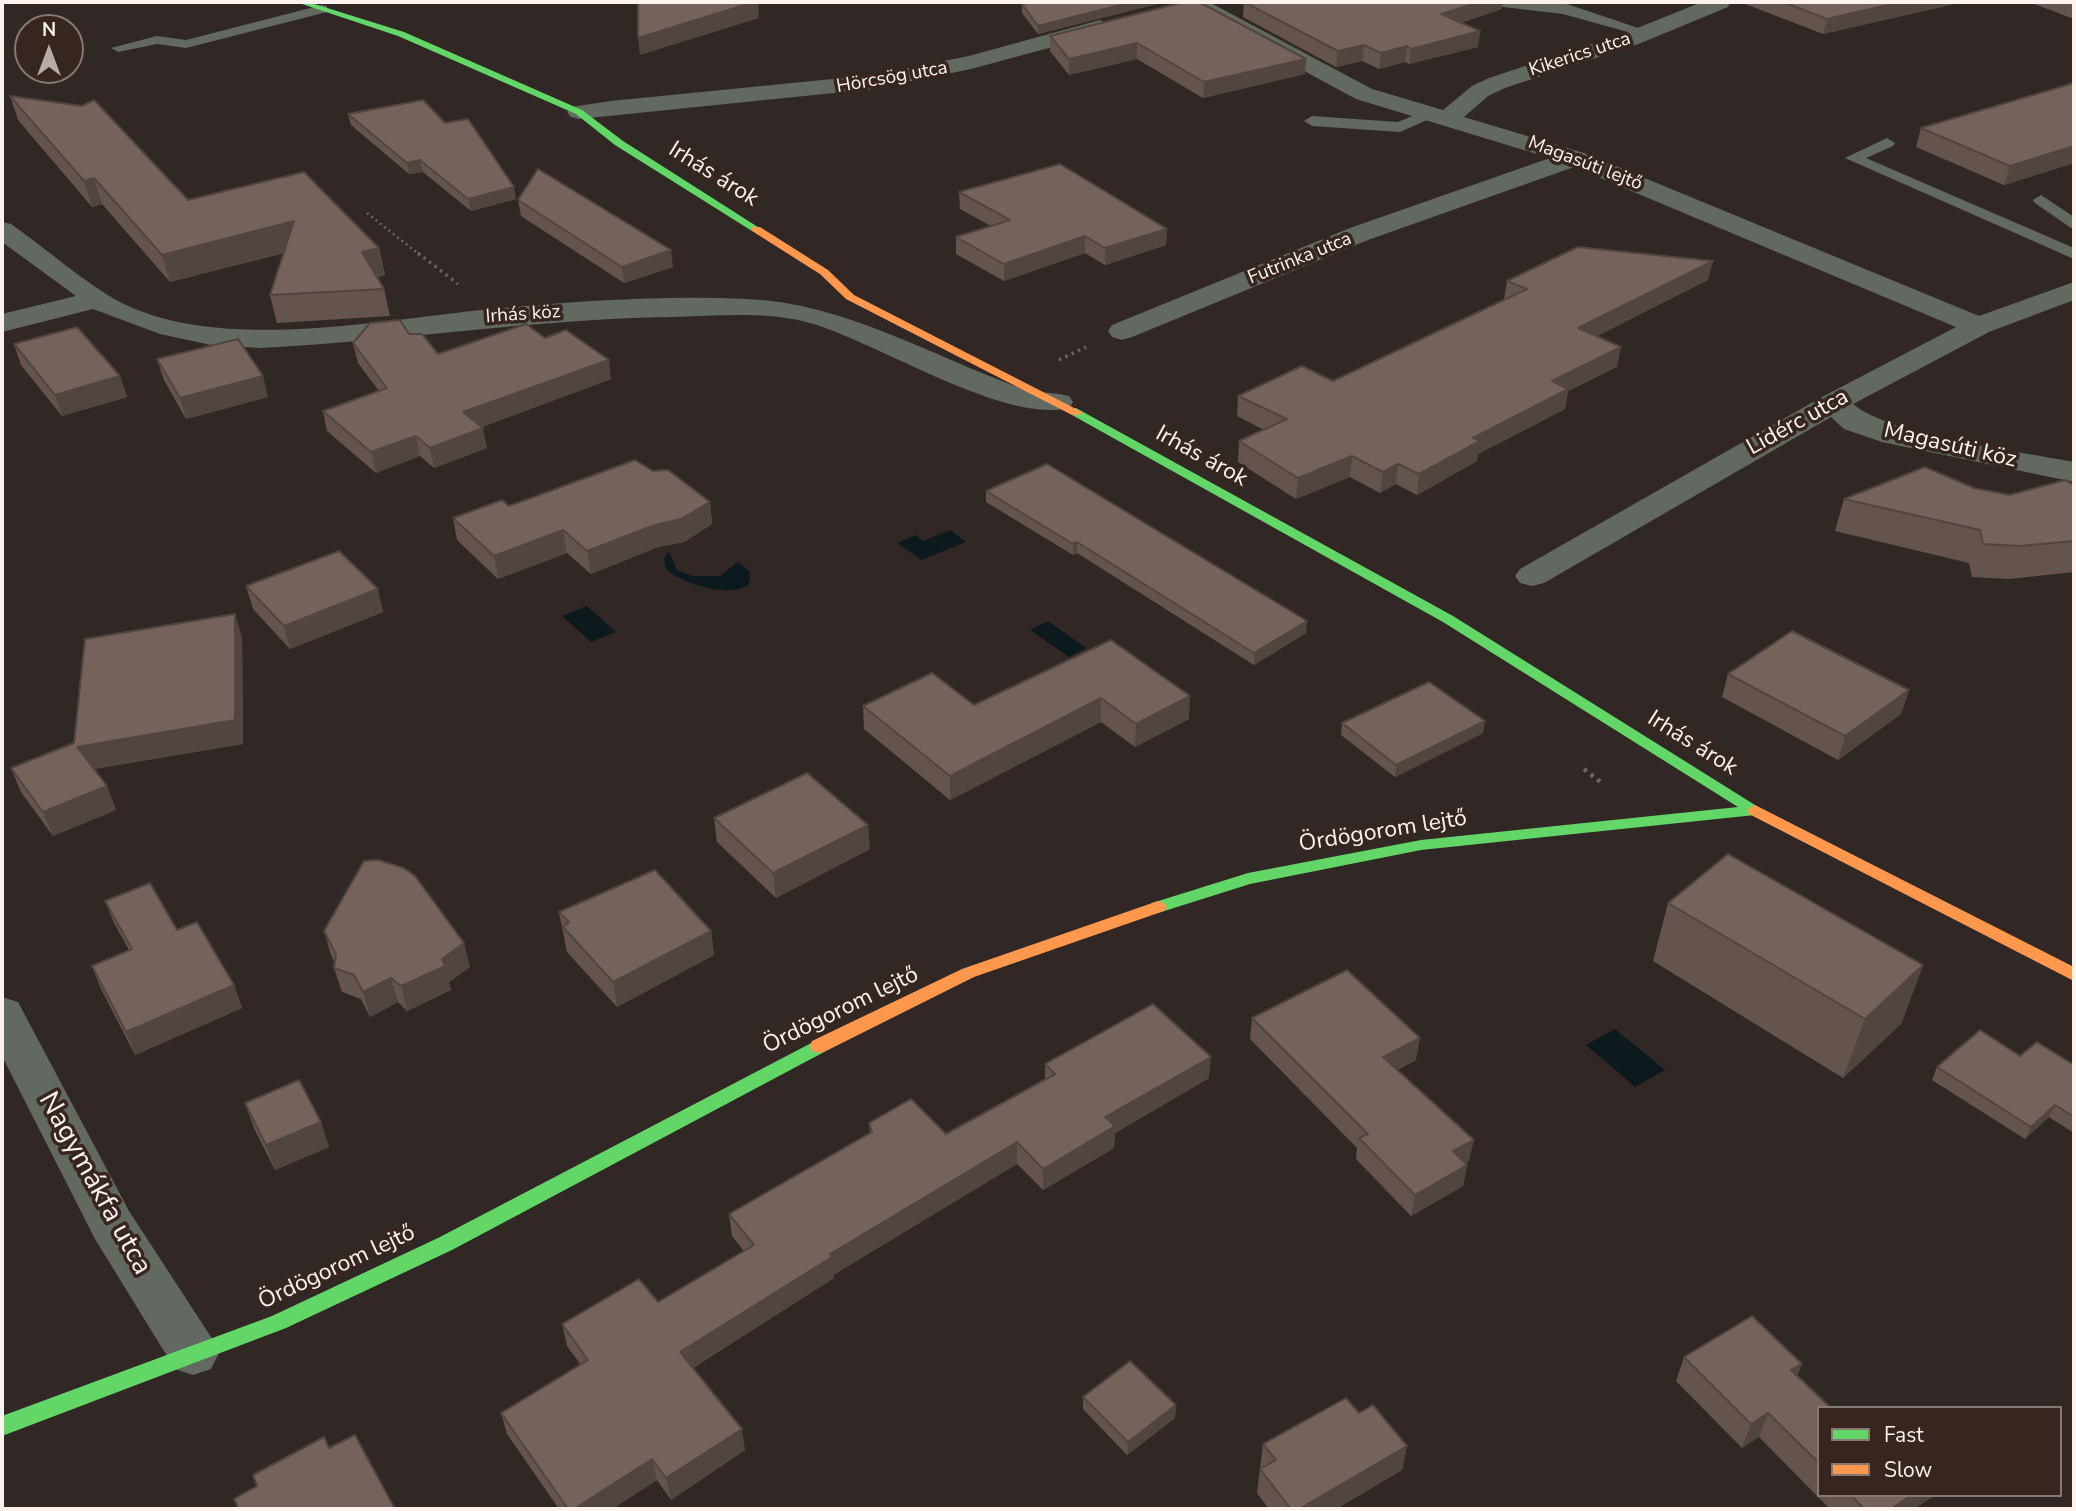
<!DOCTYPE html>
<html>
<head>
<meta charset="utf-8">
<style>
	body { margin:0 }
	#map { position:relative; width:2076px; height:1511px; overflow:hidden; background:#312825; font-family:"Nunito Sans",sans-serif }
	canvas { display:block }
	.frame { position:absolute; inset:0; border:4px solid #fef2ee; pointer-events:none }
	.legend { position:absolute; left:1817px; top:1406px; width:245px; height:91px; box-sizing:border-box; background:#37261f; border:2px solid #877872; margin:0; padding:9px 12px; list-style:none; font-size:21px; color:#fef2ee }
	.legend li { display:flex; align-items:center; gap:14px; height:35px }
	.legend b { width:35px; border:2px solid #877872 }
	.north { position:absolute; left:14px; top:14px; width:70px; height:70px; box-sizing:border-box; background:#37261f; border:2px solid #877872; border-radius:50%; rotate:0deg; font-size:19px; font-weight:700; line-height:28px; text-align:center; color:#fef2ee }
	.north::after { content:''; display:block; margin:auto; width:24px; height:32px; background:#b6aba8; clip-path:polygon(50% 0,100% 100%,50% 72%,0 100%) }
</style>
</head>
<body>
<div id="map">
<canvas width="2076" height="1511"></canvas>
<div class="frame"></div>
<ul class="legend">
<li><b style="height:9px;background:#63d668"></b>Fast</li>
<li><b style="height:9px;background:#ff974d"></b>Slow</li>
</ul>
<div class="north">N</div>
</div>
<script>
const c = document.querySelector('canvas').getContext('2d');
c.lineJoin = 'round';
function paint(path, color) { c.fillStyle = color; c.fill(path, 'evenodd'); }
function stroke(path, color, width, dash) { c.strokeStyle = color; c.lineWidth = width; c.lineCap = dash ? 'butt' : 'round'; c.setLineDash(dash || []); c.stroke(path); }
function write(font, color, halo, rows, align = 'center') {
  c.font = font + ' "Nunito Sans",sans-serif'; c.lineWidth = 7; c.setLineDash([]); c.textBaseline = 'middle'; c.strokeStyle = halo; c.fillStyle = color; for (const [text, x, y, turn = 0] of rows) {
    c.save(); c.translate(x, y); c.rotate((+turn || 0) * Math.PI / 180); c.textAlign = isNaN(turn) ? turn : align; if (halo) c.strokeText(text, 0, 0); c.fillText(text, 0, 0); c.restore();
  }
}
const water = new Path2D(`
	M 950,530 L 966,542 L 921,560 L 897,543 L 916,535 L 923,541 Z
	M 669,552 L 677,570 L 692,576 L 720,576 L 738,562 L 750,572 L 749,584 C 734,599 680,584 666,569 L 664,558 Z
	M 587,606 L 616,632 L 591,642 L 562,616 Z
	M 1048,621 L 1086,648 L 1069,657 L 1030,630 Z
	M 1615,1029 L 1665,1070 L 1635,1087 L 1586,1045 Z`);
const pathFar2 = new Path2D(`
	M 367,213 L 420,255`);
const pathFar1 = new Path2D(`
	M 418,253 L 458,284
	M 1059,360 L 1086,347`);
const path = new Path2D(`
	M 1584,769 L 1603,784`);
const lane = new Path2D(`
	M 1488,2 L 1561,2 L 1653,33 L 1646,37 L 1563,14 L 1495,6 Z
	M 322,5 L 327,6 L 327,12 L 186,48 L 157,44 L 118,52 L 111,48 L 157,36 L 186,40 Z
	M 1429,109 L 1437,114 L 1434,117 L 1400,132 L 1312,126 L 1304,121 L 1312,116 L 1398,122 Z
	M 1887,138 L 1895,143 L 1893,146 L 1866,158 L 2074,248 L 2074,259 L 1845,158 Z
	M 2041,195 L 2074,217 L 2074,230 L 2035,203 L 2033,200 Z`);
const street = new Path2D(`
	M 1184,2 L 1209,2 L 1372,89 L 1443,110 L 1472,86 L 1489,78 L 1625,33 L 1702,2 L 1730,2 L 1728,7 L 1641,43 L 1505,88 L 1488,96 L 1464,117 L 1584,153 L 1979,316 L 2074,282 L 2074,300 L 1989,332 L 1853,404 C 1889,435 2022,452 2074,462 L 2074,482 L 1882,442 L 1844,429 L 1831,417 L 1544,583 L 1532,586 L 1520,583 L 1515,576 L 1520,569 L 1822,397 L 1956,327 L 1574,167 L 1368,240 L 1132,337 L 1122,340 L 1112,337 L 1108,331 L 1112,325 L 1350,228 L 1550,158 L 1356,99 L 1186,7 Z
	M 1100,20 L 1111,27 L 1108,32 L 971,69 L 873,89 L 579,119 L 571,117 L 567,112 L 571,107 L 611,101 L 873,75 L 969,56 Z
	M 2,222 L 11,224 C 44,247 86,284 120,302 C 220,354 384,319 492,309 C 576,301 663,295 747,299 C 844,303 930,355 1020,388 C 1035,393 1053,392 1069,396 L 1073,402 L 1069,408 C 1004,424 877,342 810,323 C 766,311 717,316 672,317 C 534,319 398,341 260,348 L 211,345 L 160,334 L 93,309 L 2,332 L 2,314 L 76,296 L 2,242 Z
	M 2,997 L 18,1002 L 129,1211 L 211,1337 L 219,1353 L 211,1369 L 193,1375 L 175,1369 L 95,1239 L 2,1056 Z`);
const fast = new Path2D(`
	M 296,2 L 308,2 L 404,32 L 582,110 L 623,141 L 761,229 L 752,231 L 615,145 L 576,114 L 398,36 Z
	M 1076,408 L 1453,616 L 1763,810 L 1755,815 L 1421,850 L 1250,884 L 1158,913 L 1152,911 L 1149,907 L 1152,903 L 1248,873 L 1421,840 L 1738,807 L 1443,622 L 1072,415 L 1072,409 Z
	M 819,1039 L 826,1041 L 828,1046 L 826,1051 L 452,1250 L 286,1328 L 2,1436 L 2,1416 L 272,1316 L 438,1238 Z`);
const slow = new Path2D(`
	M 752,227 L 760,227 L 828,270 L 854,295 L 1082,412 L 1080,415 L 1072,415 L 846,299 L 820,274 L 752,231 Z
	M 1755,805 L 2074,967 L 2074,981 L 1749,814 L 1747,810 Z
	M 1158,901 L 1164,903 L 1167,907 L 1164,911 L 974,977 L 826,1051 L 819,1053 L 812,1051 L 810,1046 L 812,1041 L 962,969 Z`);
const wall = new Path2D(`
	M 1037,2 L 1165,2 L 1038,34 L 1022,13 L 1022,4 Z
	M 1184,2 L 1305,74 L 1203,98 L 1137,59 L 1069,75 L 1050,51 L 1050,36 Z
	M 1244,2 L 1502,9 L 1460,23 L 1480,31 L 1478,47 L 1409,64 L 1405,62 L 1379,69 L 1362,61 L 1336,67 L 1243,17 Z
	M 1740,2 L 1963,2 L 1823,34 Z
	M 2029,2 L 2074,2 L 2074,19 Z
	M 2074,83 L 2074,163 L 2004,185 L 1916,147 L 1921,128 Z
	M 10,96 L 188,200 L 379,248 L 385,275 L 377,277 L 384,289 L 390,316 L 277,323 L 270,295 L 284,253 L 170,282 L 102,204 L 92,207 L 18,120 Z
	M 348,114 L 516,199 L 471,211 L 423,172 L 409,174 L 351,125 Z
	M 959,192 L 1167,229 L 1166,245 L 1105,265 L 1085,253 L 1004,281 L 956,254 L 956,237 L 991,226 L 960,209 Z
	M 518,200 L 673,267 L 624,283 L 521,216 Z
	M 1708,280 L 1597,336 L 1617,367 L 1568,391 L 1565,409 L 1478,454 L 1477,461 L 1417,495 L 1396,484 L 1380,493 L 1350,477 L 1296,499 L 1238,462 L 1239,441 L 1264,430 L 1237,416 L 1238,396 L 1333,381 L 1504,300 L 1507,281 Z
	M 409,334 L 438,354 L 545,338 L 611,379 L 482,427 L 487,448 L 434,468 L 420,456 L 376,473 L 327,431 L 323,411 L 379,391 L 358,363 L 353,343 Z
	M 14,344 L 120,376 L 127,397 L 62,416 L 21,365 Z
	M 157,359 L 268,397 L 186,419 L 164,380 Z
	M 2074,485 L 2074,572 L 2009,579 L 1972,577 L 1969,563 L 1835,531 L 1844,499 L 1974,488 L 2010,495 Z
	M 986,491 L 1306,633 L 1254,665 L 1077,553 L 1073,555 L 986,502 Z
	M 710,502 L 712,524 L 684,542 L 658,547 L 591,574 L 567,553 L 498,579 L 457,540 L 453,518 L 509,506 Z
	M 246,586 L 383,612 L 290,649 L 253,609 Z
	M 242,637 L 243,744 L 94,769 L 107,786 L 116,810 L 53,836 L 21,792 L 11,768 L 74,743 Z
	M 1111,640 L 1189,719 L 1135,747 L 1101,722 L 950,800 L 864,729 L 863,706 L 974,705 Z
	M 1728,674 L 1909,690 L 1901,714 L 1838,760 L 1722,697 Z
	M 1342,723 L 1483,733 L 1395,777 L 1341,735 Z
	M 714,818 L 870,849 L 776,898 L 717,842 Z
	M 105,901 L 177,930 L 234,985 L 242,1008 L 135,1055 L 101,989 L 92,966 L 129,950 L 114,923 Z
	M 1668,903 L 1923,965 L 1901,1024 L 1843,1078 L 1653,961 Z
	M 559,912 L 711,931 L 714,955 L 617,1007 L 567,952 Z
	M 324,931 L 470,967 L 449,982 L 451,990 L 407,1011 L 398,1002 L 370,1017 L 361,999 L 342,992 L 334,968 L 335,963 L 331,955 Z
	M 1252,1018 L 1416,1060 L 1397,1070 L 1469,1161 L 1466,1163 L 1467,1165 L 1463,1186 L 1411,1216 L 1356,1159 L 1357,1148 L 1250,1039 Z
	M 2020,1056 L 2074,1065 L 2074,1133 L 2049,1117 L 2025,1139 L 1932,1080 L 1937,1067 Z
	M 1045,1064 L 1209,1078 L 1115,1133 L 1114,1148 L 1043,1190 L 1017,1164 L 833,1275 L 834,1278 L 693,1368 L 745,1450 L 671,1500 L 657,1480 L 612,1509 L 559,1509 L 507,1434 L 501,1413 L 581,1365 L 567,1346 L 562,1324 L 658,1302 L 744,1251 L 732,1236 L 729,1214 L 870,1133 L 869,1123 L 946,1134 L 1045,1079 Z
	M 245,1103 L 321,1122 L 329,1147 L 275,1170 L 254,1128 Z
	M 1684,1357 L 1802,1364 L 1797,1376 L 1819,1408 L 1819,1495 L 1935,1495 L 1914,1509 L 1830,1509 L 1759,1437 L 1742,1448 L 1676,1381 Z
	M 1083,1397 L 1176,1405 L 1175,1418 L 1127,1455 L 1083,1409 Z
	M 1359,1413 L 1407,1446 L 1402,1470 L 1336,1509 L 1269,1509 L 1257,1493 L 1263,1444 Z`);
const shadedWall = new Path2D(`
	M 754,2 L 758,2 L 759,18 L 640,55 L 638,38 Z
	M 1132,2 L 1165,2 L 1038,34 L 1038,26 Z
	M 1480,2 L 1503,2 L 1502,9 L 1439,29 L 1441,14 Z
	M 1901,2 L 1963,2 L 1823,34 L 1827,19 Z
	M 1480,31 L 1478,47 L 1409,64 L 1411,49 Z
	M 1137,43 L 1137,59 L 1069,75 L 1069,59 Z
	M 1364,45 L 1362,61 L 1336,67 L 1338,51 Z
	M 1407,46 L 1405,62 L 1379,69 L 1381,53 Z
	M 1306,59 L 1305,74 L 1203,98 L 1204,82 Z
	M 2074,146 L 2074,163 L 2004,185 L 2010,166 Z
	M 420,160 L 423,172 L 409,174 L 407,163 Z
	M 94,178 L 102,204 L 92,207 L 84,181 Z
	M 514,187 L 516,199 L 471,211 L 468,199 Z
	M 294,221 L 300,248 L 170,282 L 162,255 Z
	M 1167,229 L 1166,245 L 1105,265 L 1105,248 Z
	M 1085,236 L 1085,253 L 1004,281 L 1004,264 Z
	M 379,248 L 385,275 L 368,280 L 362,252 Z
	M 671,250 L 673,267 L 624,283 L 622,267 Z
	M 1713,261 L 1708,280 L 1574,347 L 1578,328 Z
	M 1621,347 L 1617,367 L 1568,391 L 1565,409 L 1478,454 L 1477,461 L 1417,495 L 1419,474 L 1552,381 Z
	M 609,360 L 611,379 L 467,432 L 463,412 Z
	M 120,376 L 127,397 L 62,416 L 55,395 Z
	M 263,376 L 268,397 L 186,419 L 180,398 Z
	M 483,428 L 487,448 L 434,468 L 430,448 Z
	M 416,436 L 420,456 L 376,473 L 371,452 Z
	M 1352,456 L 1350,477 L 1296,499 L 1298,478 Z
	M 1398,464 L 1396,484 L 1380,493 L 1383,472 Z
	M 710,502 L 712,524 L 684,542 L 658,547 L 591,574 L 587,551 Z
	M 563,530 L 567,553 L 498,579 L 494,556 Z
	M 1077,542 L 1077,553 L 1073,555 L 1073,544 Z
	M 378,589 L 383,612 L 290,649 L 284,626 Z
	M 235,614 L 242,637 L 243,744 L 86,770 L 77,747 Z
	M 1307,621 L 1306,633 L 1254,665 L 1254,653 Z
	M 1909,690 L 1901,714 L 1838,760 L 1845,736 Z
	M 1190,696 L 1189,719 L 1135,747 L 1136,724 Z
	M 1101,698 L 1101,722 L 950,800 L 950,776 Z
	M 1485,721 L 1483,733 L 1395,777 L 1396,765 Z
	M 107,786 L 116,810 L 53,836 L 43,812 Z
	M 868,825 L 870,849 L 776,898 L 773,873 Z
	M 711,931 L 714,955 L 617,1007 L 613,982 Z
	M 464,943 L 470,967 L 449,982 L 451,990 L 407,1011 L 401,986 Z
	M 1923,965 L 1901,1024 L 1843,1078 L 1865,1019 Z
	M 391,978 L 398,1002 L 370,1017 L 363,992 Z
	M 234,985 L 242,1008 L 135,1055 L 126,1032 Z
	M 1420,1038 L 1416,1060 L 1380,1078 L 1383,1057 Z
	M 1211,1057 L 1209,1078 L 1115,1133 L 1114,1148 L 1043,1190 L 1043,1169 L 1105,1117 Z
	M 2055,1105 L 2049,1117 L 2025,1139 L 2031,1127 Z
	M 321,1122 L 329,1147 L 275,1170 L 266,1145 Z
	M 1474,1140 L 1469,1161 L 1449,1172 L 1453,1151 Z
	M 1017,1142 L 1017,1164 L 833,1275 L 834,1278 L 684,1373 L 680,1352 L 830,1254 Z
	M 1467,1165 L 1463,1186 L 1411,1216 L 1415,1195 Z
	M 1802,1364 L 1792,1388 L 1791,1370 Z
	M 1176,1405 L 1175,1418 L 1127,1455 L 1128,1442 Z
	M 1768,1413 L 1759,1437 L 1742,1448 L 1751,1424 Z
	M 742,1429 L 745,1450 L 671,1500 L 666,1478 Z
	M 1407,1446 L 1402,1470 L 1336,1509 L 1299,1509 Z
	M 652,1459 L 657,1480 L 612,1509 L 574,1509 Z
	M 1911,1495 L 1935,1495 L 1914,1509 L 1891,1509 Z`);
const building = new Path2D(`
	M 638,2 L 754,2 L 638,38 Z
	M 1037,2 L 1132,2 L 1038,26 L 1022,4 Z
	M 1184,2 L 1199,2 L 1306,59 L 1204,82 L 1137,43 L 1069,59 L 1050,36 Z
	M 1244,2 L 1480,2 L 1441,14 L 1480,31 L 1411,49 L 1407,46 L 1381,53 L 1364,45 L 1338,51 Z
	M 1783,2 L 1901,2 L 1827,19 Z
	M 2074,83 L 2074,146 L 2010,166 L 1921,128 Z
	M 10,96 L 82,106 L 94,100 L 188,200 L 304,172 L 379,248 L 362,252 L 384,289 L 270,295 L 294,221 L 162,255 L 94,178 L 84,181 Z
	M 423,100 L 445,123 L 468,119 L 514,187 L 468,199 L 420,160 L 407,163 L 348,114 Z
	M 1060,164 L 1167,229 L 1105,248 L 1085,236 L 1004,264 L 956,237 L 1010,220 L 959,192 Z
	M 538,169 L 671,250 L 622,267 L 518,200 Z
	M 1578,247 L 1713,261 L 1578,328 L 1621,347 L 1552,381 L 1568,389 L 1473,438 L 1480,441 L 1419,474 L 1398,464 L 1383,472 L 1352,456 L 1298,478 L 1239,441 L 1287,419 L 1238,396 L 1302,366 L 1333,381 L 1527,289 L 1507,281 Z
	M 400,320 L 409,334 L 422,334 L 438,354 L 526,324 L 545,338 L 566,330 L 609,360 L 463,412 L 483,428 L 430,448 L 416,436 L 371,452 L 323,411 L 387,388 L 353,343 L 370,323 Z
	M 77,327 L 120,376 L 55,395 L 14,344 Z
	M 238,339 L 263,376 L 180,398 L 157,359 Z
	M 635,460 L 653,471 L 668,470 L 710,502 L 681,519 L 655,525 L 587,551 L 563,530 L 494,556 L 453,518 L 502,500 L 509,506 Z
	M 1047,464 L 1307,621 L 1254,653 L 1077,542 L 1073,544 L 986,491 Z
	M 1925,467 L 1974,488 L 2010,495 L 2065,480 L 2074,485 L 2074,541 L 2020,546 L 1983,544 L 1980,530 L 1844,499 Z
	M 339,551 L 378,589 L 284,626 L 246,586 Z
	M 235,614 L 235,720 L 77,747 L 107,786 L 43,812 L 11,768 L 74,743 L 85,639 Z
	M 1792,631 L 1909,690 L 1845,736 L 1728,674 Z
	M 1111,640 L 1190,696 L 1136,724 L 1101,698 L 950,776 L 863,706 L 932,673 L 974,705 Z
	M 1429,682 L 1485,721 L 1396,765 L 1342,723 Z
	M 807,773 L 868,825 L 773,873 L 714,818 Z
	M 1728,854 L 1923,965 L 1865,1019 L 1668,903 Z
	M 378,860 L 404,868 L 415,876 L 464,943 L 442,959 L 445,966 L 401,986 L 391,978 L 363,992 L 354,975 L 334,968 L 336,954 L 324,931 L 364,861 Z
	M 655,870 L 711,931 L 613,982 L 563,927 L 569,922 L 559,912 Z
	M 150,883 L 177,930 L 197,922 L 234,985 L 126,1032 L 92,966 L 132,949 L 105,901 Z
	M 1347,970 L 1420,1038 L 1383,1057 L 1474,1140 L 1453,1151 L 1467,1165 L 1415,1195 L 1359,1138 L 1368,1134 L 1252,1018 Z
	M 1153,1004 L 1211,1057 L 1105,1117 L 1115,1126 L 1043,1169 L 1017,1142 L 830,1254 L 832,1257 L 680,1352 L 742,1429 L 666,1478 L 652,1459 L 574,1509 L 568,1509 L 501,1413 L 588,1360 L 562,1324 L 639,1279 L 658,1302 L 754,1245 L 729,1214 L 872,1132 L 869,1123 L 911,1099 L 946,1134 L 1055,1074 L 1045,1064 Z
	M 1980,1030 L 2020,1056 L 2037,1042 L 2074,1065 L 2074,1117 L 2055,1105 L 2031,1127 L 1937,1067 Z
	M 299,1080 L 321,1122 L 266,1145 L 245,1103 Z
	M 1752,1316 L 1802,1364 L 1791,1370 L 1831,1408 L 1819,1408 L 1819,1463 L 1768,1413 L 1751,1424 L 1684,1357 Z
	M 1130,1361 L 1176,1405 L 1128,1442 L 1083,1397 Z
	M 1346,1398 L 1359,1413 L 1373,1405 L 1407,1446 L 1299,1509 L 1291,1509 L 1260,1469 L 1276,1460 L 1263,1444 Z
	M 355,1435 L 395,1509 L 239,1509 L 234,1499 L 257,1486 L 253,1475 L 324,1437 L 329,1448 Z
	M 1851,1495 L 1911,1495 L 1891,1509 L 1864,1509 Z`);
const farStreetnames = [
	["Kikerics utca",1580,55,-18],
	["Hörcsög utca",892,78,-10],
	["Magasúti lejtő",1585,164,21],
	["Futrinka utca",1300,259,-22],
	["Irhás köz",523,315,-4]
];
const streetNames = [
	["Irhás árok",713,175,32],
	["Lidérc utca",1798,423,-29],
	["Magasúti köz",1950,446,13],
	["Irhás árok",1201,457,29],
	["Irhás árok",1692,744,32],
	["Ördögorom lejtő",1383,832,-9],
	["Ördögorom lejtő",841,1011,-26],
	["Ördögorom lejtő",337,1268,-25]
];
const nearStreetnames = [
	["Nagymákfa utca",94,1184,61]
];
paint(water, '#0d1a1d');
stroke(pathFar2, '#666760', 2.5, [2, 3.5]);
stroke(pathFar1, '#666760', 3.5, [2.5, 4.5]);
stroke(path, '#666760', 4.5, [3.5, 5]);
paint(lane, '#626960');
paint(street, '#626960');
paint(fast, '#63d668');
paint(slow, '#ff974d');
paint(wall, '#65544d');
paint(shadedWall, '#52453f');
paint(building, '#75625a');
stroke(building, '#52453f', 2);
write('19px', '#fef2ee', '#37261f', farStreetnames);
write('23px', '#fef2ee', '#37261f', streetNames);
write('28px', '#fef2ee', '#37261f', nearStreetnames);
</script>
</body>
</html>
